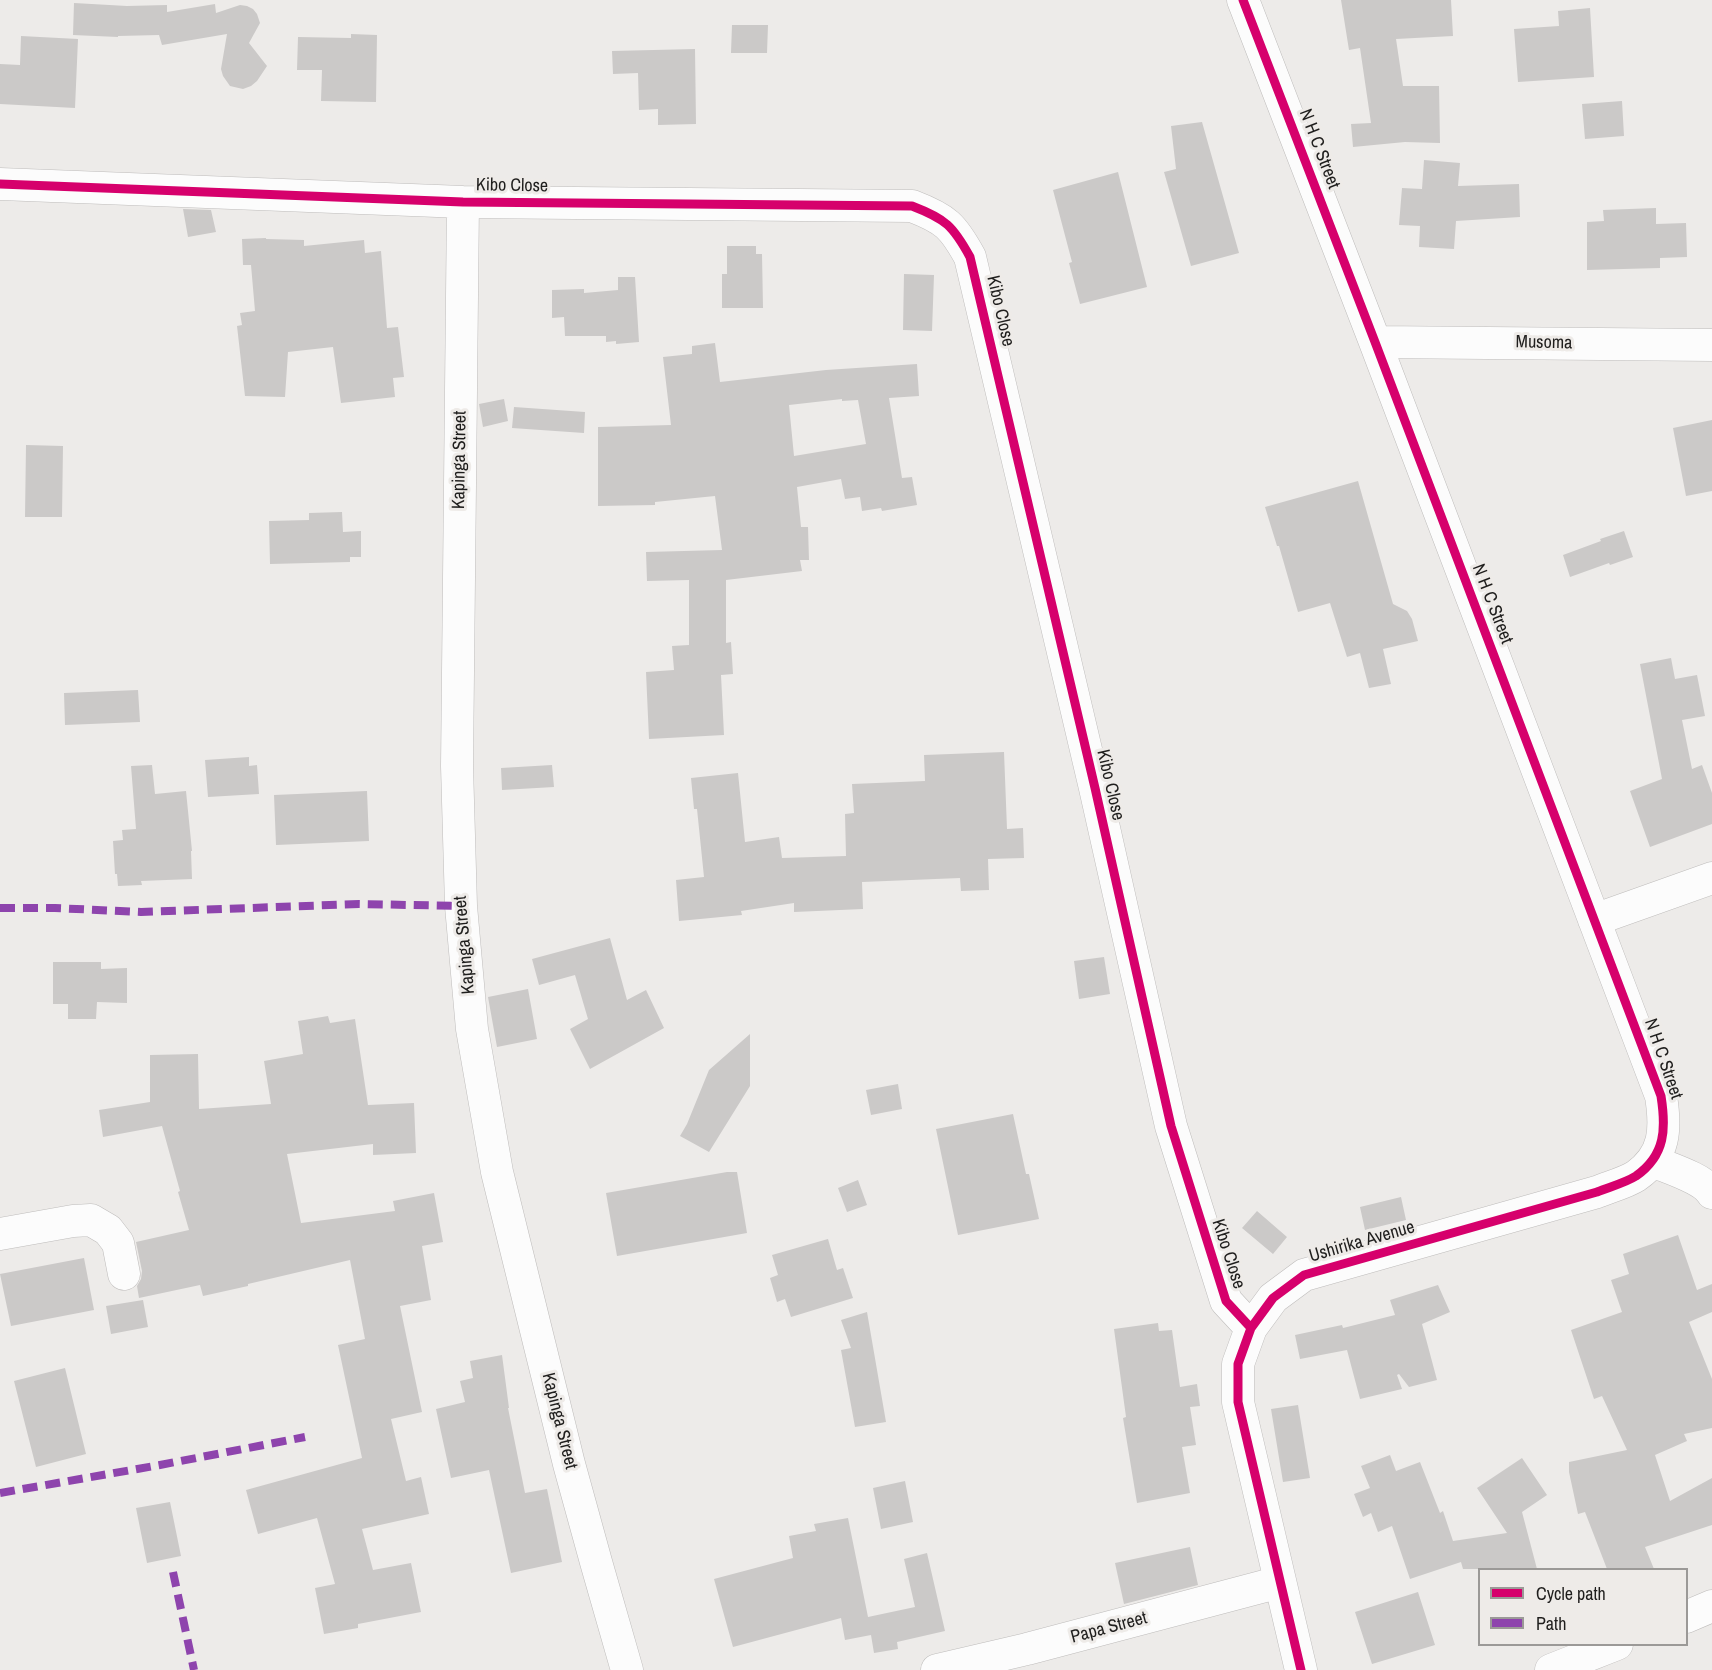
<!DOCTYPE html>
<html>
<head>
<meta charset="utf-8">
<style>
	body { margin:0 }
	#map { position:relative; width:1712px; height:1670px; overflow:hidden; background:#edebe9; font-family:"Archivo Narrow",sans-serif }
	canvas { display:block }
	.legend { position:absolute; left:1478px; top:1568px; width:210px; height:78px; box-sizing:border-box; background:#eeebe8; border:2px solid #9b9997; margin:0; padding:8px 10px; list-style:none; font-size:18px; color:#1f1e1d }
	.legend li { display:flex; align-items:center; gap:12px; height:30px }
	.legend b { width:30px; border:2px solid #9b9997 }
</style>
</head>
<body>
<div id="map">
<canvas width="1712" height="1670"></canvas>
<ul class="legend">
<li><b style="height:8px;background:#d6006c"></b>Cycle path</li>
<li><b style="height:8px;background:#8e44ad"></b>Path</li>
</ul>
</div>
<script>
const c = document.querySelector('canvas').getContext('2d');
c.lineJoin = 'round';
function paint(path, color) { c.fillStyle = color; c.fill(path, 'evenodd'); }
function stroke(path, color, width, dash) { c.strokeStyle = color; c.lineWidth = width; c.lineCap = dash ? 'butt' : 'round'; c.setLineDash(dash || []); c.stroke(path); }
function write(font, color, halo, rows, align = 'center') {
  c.font = font + ' "Archivo Narrow",sans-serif'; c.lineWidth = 6; c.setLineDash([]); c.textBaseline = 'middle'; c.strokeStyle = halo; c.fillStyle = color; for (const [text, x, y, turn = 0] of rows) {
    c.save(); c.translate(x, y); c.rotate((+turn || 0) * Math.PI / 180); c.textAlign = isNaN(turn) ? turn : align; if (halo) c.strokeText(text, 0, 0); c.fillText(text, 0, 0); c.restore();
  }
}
const building = new Path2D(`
	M 1341,0 L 1451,0 L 1453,36 L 1396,39 L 1403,86 L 1439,86 L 1440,143 L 1405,142 L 1353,147 L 1351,124 L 1371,123 L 1360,48 L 1349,50 Z
	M 74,3 L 127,6 L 167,5 L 167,12 L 215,4 L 216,13 L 240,5 L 247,6 L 253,9 L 257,14 L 260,23 L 249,43 L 267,66 L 257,81 L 251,86 L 243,89 L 230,86 L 223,76 L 221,69 L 227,34 L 162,45 L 159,35 L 118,36 L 118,37 L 73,35 Z
	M 1590,8 L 1594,77 L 1518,82 L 1514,29 L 1559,26 L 1558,11 Z
	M 732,25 L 768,25 L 767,53 L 731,53 Z
	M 351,34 L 377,35 L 376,102 L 321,101 L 322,70 L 297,70 L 298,37 L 351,38 Z
	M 21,36 L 78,39 L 75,108 L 0,104 L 0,64 L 20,65 Z
	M 695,49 L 696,124 L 658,125 L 658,109 L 639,110 L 638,73 L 613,74 L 612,51 Z
	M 1622,101 L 1624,136 L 1585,139 L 1582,104 Z
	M 1202,122 L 1239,253 L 1191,266 L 1164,172 L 1176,169 L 1171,126 Z
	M 1424,160 L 1460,163 L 1458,186 L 1519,184 L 1520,217 L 1456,221 L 1454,249 L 1419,247 L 1420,226 L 1399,225 L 1402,188 L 1422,189 Z
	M 1118,172 L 1147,287 L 1080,304 L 1069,263 L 1072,262 L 1053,190 Z
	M 1656,208 L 1656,224 L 1686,223 L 1687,257 L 1660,258 L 1660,268 L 1587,270 L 1587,222 L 1604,221 L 1603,210 Z
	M 183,209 L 211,210 L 216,232 L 188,237 Z
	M 266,238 L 266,239 L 304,240 L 304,246 L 364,240 L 365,253 L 381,251 L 387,328 L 398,327 L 404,377 L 393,378 L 395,397 L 341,403 L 333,347 L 288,352 L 285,397 L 245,396 L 237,326 L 242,325 L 240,313 L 255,311 L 251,265 L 243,265 L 242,239 Z
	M 727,246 L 756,246 L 756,254 L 762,254 L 763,308 L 722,308 L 722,274 L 727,274 Z
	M 904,274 L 934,275 L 932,331 L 903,330 Z
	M 618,277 L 635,277 L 639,342 L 616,344 L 616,341 L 606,342 L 606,336 L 565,336 L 564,317 L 552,318 L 552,290 L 584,289 L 584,293 L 618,290 Z
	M 715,343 L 720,382 L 826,370 L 917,364 L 919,396 L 889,398 L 902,478 L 912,477 L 917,505 L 882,511 L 881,508 L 862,511 L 860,497 L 845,499 L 841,479 L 797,487 L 801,527 L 808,527 L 809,560 L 800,560 L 802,571 L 726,580 L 726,643 L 731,642 L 733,674 L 721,675 L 724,735 L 649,739 L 646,672 L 674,670 L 672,646 L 689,645 L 689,580 L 647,581 L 646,552 L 722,550 L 715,496 L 655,502 L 655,505 L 598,506 L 598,427 L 671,425 L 663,357 L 692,354 L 692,346 ZM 842,399 L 842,401 L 858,400 L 866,444 L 794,456 L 789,405 Z
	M 504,399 L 508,421 L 483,427 L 479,404 Z
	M 514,407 L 585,412 L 584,433 L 512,428 Z
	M 1712,420 L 1712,491 L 1686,496 L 1673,428 Z
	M 26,445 L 63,446 L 62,517 L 25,517 Z
	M 1358,481 L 1393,604 L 1407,611 L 1412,619 L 1418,641 L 1383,649 L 1391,684 L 1369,688 L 1360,653 L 1347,657 L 1330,603 L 1298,612 L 1279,546 L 1277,546 L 1265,507 Z
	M 342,512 L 343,532 L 361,531 L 361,557 L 350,557 L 350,562 L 270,564 L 269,521 L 309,520 L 309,513 Z
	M 1624,531 L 1633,557 L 1610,565 L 1609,563 L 1570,577 L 1563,555 L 1601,541 L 1600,539 Z
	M 1671,658 L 1675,679 L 1697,675 L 1705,716 L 1682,720 L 1692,769 L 1702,765 L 1712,793 L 1712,824 L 1650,847 L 1630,791 L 1662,779 L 1640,664 Z
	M 138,690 L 140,722 L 65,725 L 64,693 Z
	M 1004,752 L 1007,829 L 1023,828 L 1024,858 L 988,859 L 989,890 L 961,891 L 960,878 L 862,882 L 863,909 L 794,912 L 794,903 L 741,911 L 742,915 L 679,921 L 676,880 L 704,877 L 697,809 L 694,809 L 691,778 L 738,773 L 745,842 L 779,837 L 782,858 L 846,856 L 845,814 L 854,813 L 852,784 L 925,781 L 924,755 Z
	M 249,757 L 249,766 L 257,765 L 259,794 L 208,797 L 205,760 Z
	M 152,765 L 155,794 L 186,791 L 192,851 L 191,851 L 192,879 L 141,881 L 142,885 L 118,886 L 117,874 L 115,874 L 113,841 L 123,840 L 122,830 L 136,829 L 131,766 Z
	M 552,765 L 554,787 L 502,790 L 501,768 Z
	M 367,791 L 369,841 L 276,845 L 274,795 Z
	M 610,938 L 627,1000 L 646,990 L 664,1028 L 590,1069 L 570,1029 L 588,1019 L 575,975 L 539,985 L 532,959 Z
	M 1104,957 L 1110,994 L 1079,999 L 1074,961 Z
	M 53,962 L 101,962 L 101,969 L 127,968 L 127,1003 L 97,1002 L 96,1019 L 68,1019 L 68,1004 L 53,1004 Z
	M 528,989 L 537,1039 L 497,1047 L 488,997 Z
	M 328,1016 L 330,1023 L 355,1019 L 368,1105 L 414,1103 L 416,1153 L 373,1155 L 373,1144 L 287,1154 L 301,1223 L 395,1211 L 393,1201 L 434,1193 L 443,1242 L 422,1246 L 431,1300 L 400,1306 L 422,1412 L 391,1419 L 406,1481 L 421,1477 L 429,1514 L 362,1529 L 373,1570 L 411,1563 L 421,1612 L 358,1624 L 358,1628 L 324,1634 L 315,1588 L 335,1584 L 317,1518 L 258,1534 L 246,1490 L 362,1458 L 338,1345 L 365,1339 L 350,1260 L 248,1284 L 248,1286 L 203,1296 L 200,1285 L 139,1298 L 137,1286 L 141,1279 L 142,1271 L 136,1242 L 189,1230 L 178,1192 L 180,1191 L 162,1126 L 103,1137 L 99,1110 L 150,1102 L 150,1055 L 198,1054 L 199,1109 L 271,1104 L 264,1061 L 303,1054 L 298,1021 Z
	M 750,1034 L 750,1086 L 709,1152 L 680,1136 L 687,1124 L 709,1070 Z
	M 898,1084 L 902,1109 L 871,1115 L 866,1090 Z
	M 1013,1114 L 1026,1174 L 1029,1174 L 1039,1219 L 958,1235 L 936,1129 Z
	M 727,1172 L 737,1172 L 747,1233 L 617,1256 L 606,1193 Z
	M 858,1180 L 867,1205 L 847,1212 L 838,1188 Z
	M 1401,1197 L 1406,1220 L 1365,1230 L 1360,1207 Z
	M 1257,1211 L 1287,1237 L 1273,1254 L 1242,1228 Z
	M 1678,1235 L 1697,1290 L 1712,1284 L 1712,1312 L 1689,1322 L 1712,1379 L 1712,1428 L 1684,1434 L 1687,1441 L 1655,1455 L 1670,1501 L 1712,1478 L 1712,1525 L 1645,1547 L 1654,1569 L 1607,1569 L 1585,1512 L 1578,1514 L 1569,1472 L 1569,1462 L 1627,1450 L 1602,1396 L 1594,1399 L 1571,1330 L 1622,1312 L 1611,1280 L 1629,1274 L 1623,1254 Z
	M 828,1239 L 837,1270 L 843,1268 L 853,1298 L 791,1317 L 785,1299 L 777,1302 L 770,1278 L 778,1275 L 772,1255 Z
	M 84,1258 L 94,1310 L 11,1326 L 0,1274 Z
	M 1438,1285 L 1450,1312 L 1422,1324 L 1437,1380 L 1409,1387 L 1399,1374 L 1397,1375 L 1402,1389 L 1360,1399 L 1347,1350 L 1300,1359 L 1295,1335 L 1342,1325 L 1343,1328 L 1395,1315 L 1390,1300 Z
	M 143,1300 L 148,1327 L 111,1334 L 106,1306 Z
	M 867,1312 L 886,1422 L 855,1427 L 841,1350 L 851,1348 L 841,1320 Z
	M 1158,1323 L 1159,1331 L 1172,1330 L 1180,1387 L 1197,1384 L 1200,1406 L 1190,1407 L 1196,1445 L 1182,1447 L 1190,1493 L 1137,1503 L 1123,1418 L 1126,1417 L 1114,1329 Z
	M 502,1355 L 509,1408 L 508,1408 L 525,1493 L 547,1489 L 562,1562 L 511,1573 L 489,1470 L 451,1478 L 436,1409 L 465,1402 L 460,1381 L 473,1378 L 470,1361 Z
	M 65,1368 L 86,1454 L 36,1467 L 14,1381 Z
	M 1298,1405 L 1310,1478 L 1283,1482 L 1271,1409 Z
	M 1390,1455 L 1396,1471 L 1420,1462 L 1440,1513 L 1443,1511 L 1453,1541 L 1507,1533 L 1477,1488 L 1522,1458 L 1547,1495 L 1522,1512 L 1537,1569 L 1463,1569 L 1461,1562 L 1410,1579 L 1392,1526 L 1378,1532 L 1371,1513 L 1363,1517 L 1354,1494 L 1370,1488 L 1361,1466 Z
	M 905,1481 L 913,1522 L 881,1529 L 873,1488 Z
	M 170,1502 L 181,1556 L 147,1563 L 136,1508 Z
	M 848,1518 L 868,1617 L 915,1607 L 904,1559 L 927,1553 L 945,1631 L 897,1642 L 898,1649 L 874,1653 L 871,1635 L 845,1640 L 841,1618 L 733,1647 L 714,1579 L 793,1558 L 789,1536 L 816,1531 L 814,1524 Z
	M 1190,1547 L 1198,1585 L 1124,1604 L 1115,1563 Z
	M 1418,1592 L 1435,1645 L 1372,1664 L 1355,1612 Z`);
const street = new Path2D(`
	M 1243,0 L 1375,342 L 1661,1096 C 1666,1128 1666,1155 1636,1176 C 1625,1183 1609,1187 1597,1192 L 1304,1275 L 1273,1298 L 1251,1328 L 1238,1364 L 1238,1402 L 1301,1670
	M 0,184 L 463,202 L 912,206 C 946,219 953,226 970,257 L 1095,788 L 1171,1126 L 1226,1301 L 1251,1328
	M 463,202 L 457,766 L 461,906 L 472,1029 L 497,1172 L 569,1464 L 596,1562 L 627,1670
	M 1375,342 L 1712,345
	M 1594,920 L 1712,878
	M 1652,1161 C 1668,1168 1703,1178 1712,1193
	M 0,1234 L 73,1221 L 91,1220 L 108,1230 L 118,1243 L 124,1274
	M 1686,1617 L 1712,1606
	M 937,1670 L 1027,1649 L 1280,1582
	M 1551,1670 L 1617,1644`);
const quiet = new Path2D(`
	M 0,908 L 55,908 L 141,912 L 359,904 L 461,906
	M 0,1493 L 160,1465 L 305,1437
	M 173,1572 L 194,1670`);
const cycleway = new Path2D(`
	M 1243,0 L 1375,342 L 1661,1096 C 1666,1128 1666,1155 1636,1176 C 1625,1183 1609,1187 1597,1192 L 1304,1275 L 1273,1298 L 1251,1328 L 1238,1364 L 1238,1402 L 1301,1670
	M 0,184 L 463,202 L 912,206 C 946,219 953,226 970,257 L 1095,788 L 1171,1126 L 1226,1301 L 1251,1328`);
const streetNames = [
	["N H C Street",1319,149,69],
	["Kibo Close",512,186,1],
	["Kibo Close",1000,311,77],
	["Musoma",1544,343,1],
	["Kapinga Street",460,460,-89],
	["N H C Street",1492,604,69],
	["Kibo Close",1110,785,77],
	["Kapinga Street",465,945,-95],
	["N H C Street",1663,1059,71],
	["Ushirika Avenue",1362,1242,-16],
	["Kibo Close",1228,1254,72],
	["Kapinga Street",559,1421,76],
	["Papa Street",1109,1628,-15]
];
paint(building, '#cbc9c8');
stroke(street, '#bebcbb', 33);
stroke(street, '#fcfcfc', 32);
stroke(quiet, '#8e44ad', 8, [15, 8]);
stroke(cycleway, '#d6006c', 9);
write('18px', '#1f1e1d', '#eeebe8', streetNames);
</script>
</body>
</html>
